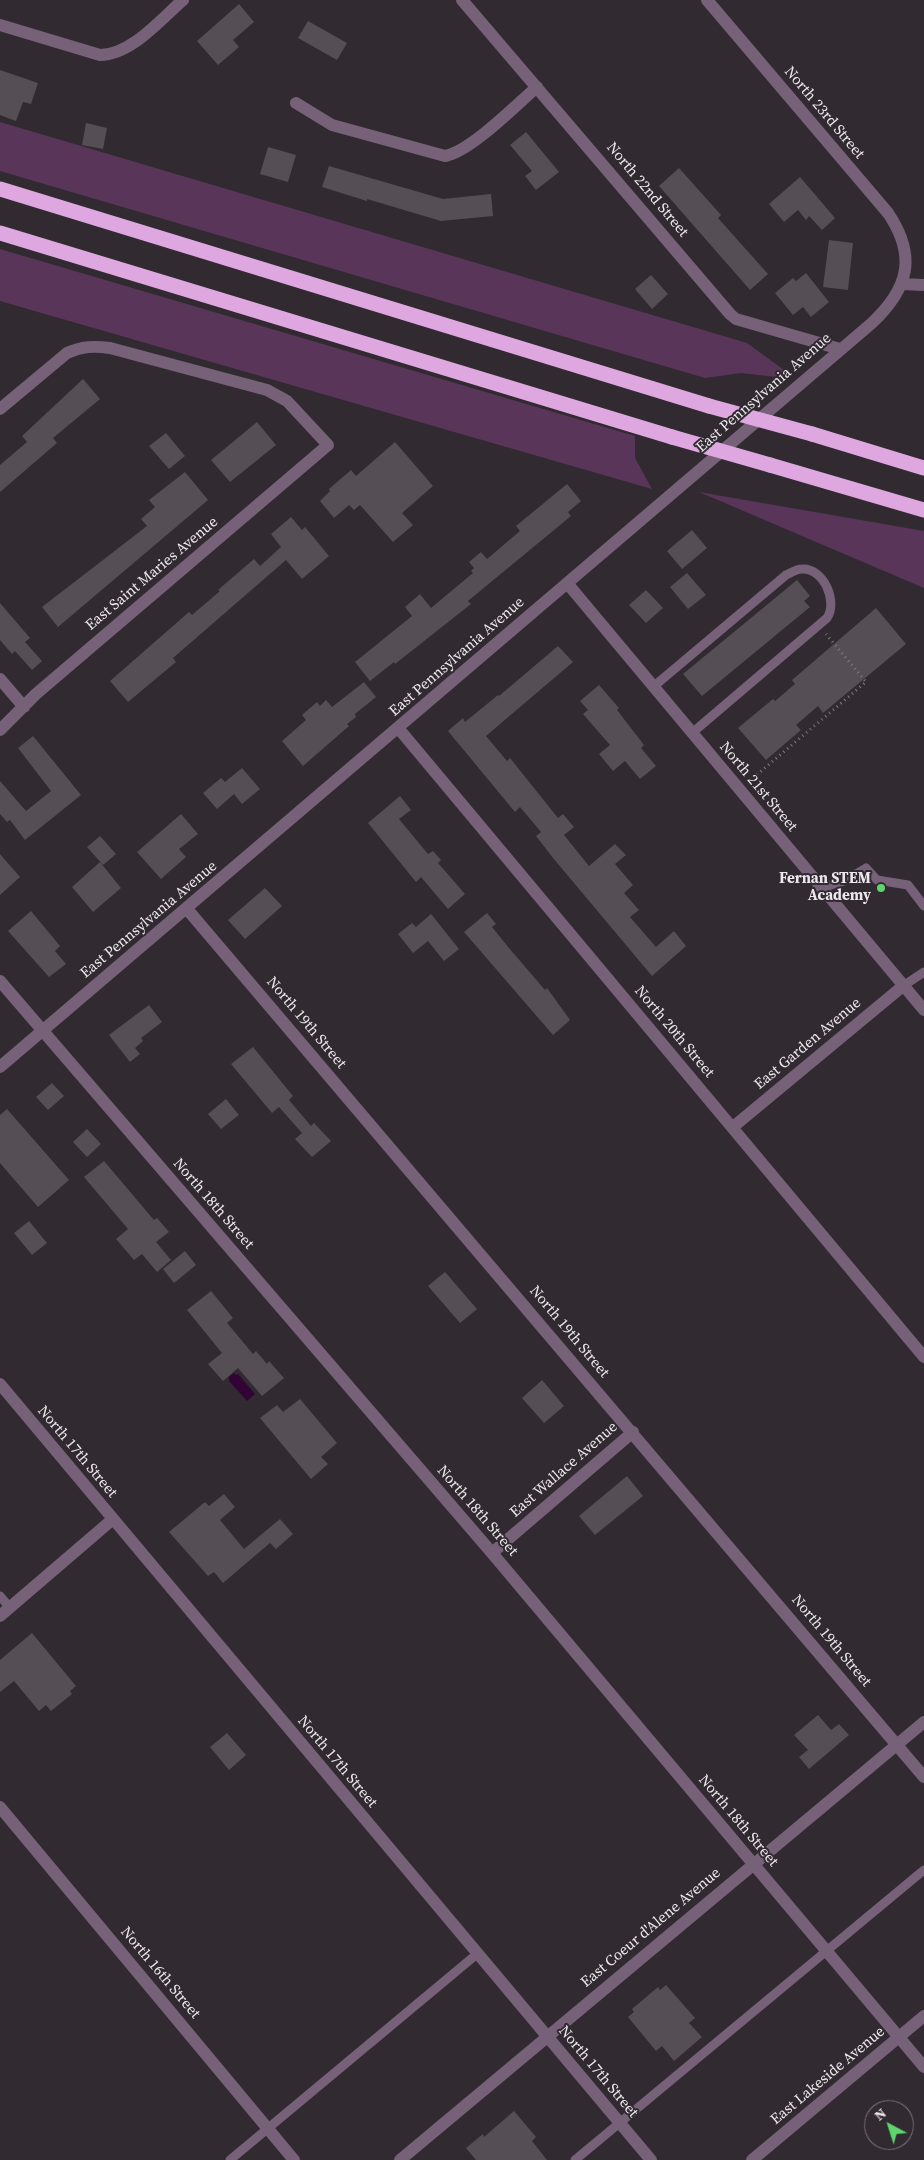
<!DOCTYPE html>
<html>
<head>
<meta charset="utf-8">
<style>
	body { margin:0 }
	#map { position:relative; width:924px; height:2160px; overflow:hidden; background:#312b31; font-family:"Source Serif 4",serif }
	canvas { display:block }
	.north { position:absolute; left:864px; top:2100px; width:50px; height:50px; box-sizing:border-box; background:#312b31; border:1px solid #7c777c; border-radius:50%; rotate:320deg; font-size:14px; font-weight:700; line-height:20px; text-align:center; color:#ede8ed }
	.north::after { content:''; display:block; margin:auto; width:18px; height:22px; background:#5ed56c; clip-path:polygon(50% 0,100% 100%,50% 72%,0 100%) }
</style>
</head>
<body>
<div id="map">
<canvas width="924" height="2160"></canvas>
<div class="north">N</div>
</div>
<script>
const c = document.querySelector('canvas').getContext('2d');
c.lineJoin = 'round';
function paint(path, color) { c.fillStyle = color; c.fill(path, 'evenodd'); }
function stroke(path, color, width, dash) { c.strokeStyle = color; c.lineWidth = width; c.lineCap = dash ? 'butt' : 'round'; c.setLineDash(dash || []); c.stroke(path); }
function write(font, color, halo, rows, align = 'center') {
  c.font = font + ' "Source Serif 4",serif'; c.lineWidth = 4; c.setLineDash([]); c.textBaseline = 'middle'; c.strokeStyle = halo; c.fillStyle = color; for (const [text, x, y, turn = 0] of rows) {
    c.save(); c.translate(x, y); c.rotate((+turn || 0) * Math.PI / 180); c.textAlign = isNaN(turn) ? turn : align; if (halo) c.strokeText(text, 0, 0); c.fillText(text, 0, 0); c.restore();
  }
}
const green = new Path2D(`
	M 0,122 L 747,343 L 784,370 L 776,377 L 741,373 L 705,378 L 0,171 Z
	M 0,249 L 635,436 L 635,458 L 652,489 L 0,301 Z
	M 699,492 L 924,531 L 924,588 Z`);
const water = new Path2D(`
	M 234,1373 L 236,1375 L 238,1374 L 255,1394 L 247,1401 L 229,1381 L 229,1377 Z`);
const building = new Path2D(`
	M 239,4 L 254,22 L 233,40 L 239,47 L 218,65 L 197,41 Z
	M 308,21 L 347,43 L 337,60 L 298,38 Z
	M 0,70 L 38,83 L 31,104 L 23,102 L 16,121 L 0,115 Z
	M 86,123 L 107,128 L 103,149 L 82,145 Z
	M 526,132 L 559,172 L 536,190 L 525,176 L 532,171 L 510,145 Z
	M 268,147 L 296,155 L 288,182 L 260,174 Z
	M 329,166 L 443,199 L 491,194 L 493,216 L 441,221 L 367,199 L 367,201 L 322,187 Z
	M 679,168 L 721,215 L 718,218 L 768,274 L 750,290 L 659,186 Z
	M 800,177 L 835,218 L 822,230 L 809,216 L 806,220 L 798,210 L 784,222 L 769,204 Z
	M 829,240 L 853,243 L 848,290 L 823,287 Z
	M 806,273 L 829,302 L 811,317 L 803,307 L 793,315 L 775,293 L 793,278 L 796,281 Z
	M 651,275 L 668,294 L 652,309 L 635,289 Z
	M 83,379 L 100,399 L 53,438 L 57,443 L 0,492 L 0,465 L 27,442 L 22,436 Z
	M 257,422 L 276,445 L 230,482 L 211,460 Z
	M 166,433 L 185,456 L 169,469 L 149,446 Z
	M 395,442 L 433,486 L 402,513 L 413,525 L 393,542 L 360,505 L 354,510 L 349,505 L 334,518 L 320,501 L 330,491 L 329,489 L 351,470 L 356,476 Z
	M 185,472 L 208,500 L 58,627 L 42,607 L 147,526 L 141,519 L 155,507 L 149,500 Z
	M 567,484 L 581,501 L 568,512 L 571,516 L 468,601 L 471,604 L 395,664 L 394,662 L 370,681 L 355,662 L 412,616 L 405,607 L 420,594 L 431,608 L 473,573 L 471,571 L 474,568 L 469,562 L 481,552 L 487,559 L 520,531 L 516,526 Z
	M 291,517 L 302,530 L 305,527 L 329,556 L 302,579 L 286,560 L 173,658 L 176,662 L 128,702 L 110,681 L 189,612 L 192,615 L 220,591 L 218,590 L 254,559 L 260,566 L 281,547 L 271,534 Z
	M 692,530 L 707,548 L 682,569 L 667,551 Z
	M 687,573 L 706,595 L 688,609 L 670,587 Z
	M 797,580 L 810,596 L 804,601 L 810,607 L 702,696 L 683,674 Z
	M 646,590 L 663,608 L 646,623 L 629,605 Z
	M 0,603 L 30,638 L 25,642 L 42,661 L 32,670 L 15,651 L 12,654 L 0,640 Z
	M 876,608 L 906,644 L 823,713 L 818,706 L 796,725 L 801,730 L 766,760 L 738,728 L 773,699 L 775,701 L 795,684 L 792,680 Z
	M 558,646 L 573,662 L 486,736 L 507,761 L 510,758 L 558,818 L 563,814 L 574,827 L 564,835 L 589,866 L 615,844 L 626,855 L 615,864 L 633,885 L 624,893 L 639,910 L 630,917 L 656,947 L 674,931 L 686,946 L 652,976 L 553,858 L 536,836 L 541,832 L 520,807 L 515,812 L 448,731 L 463,718 L 465,722 L 498,695 L 499,696 Z
	M 364,682 L 376,697 L 355,714 L 356,717 L 347,724 L 349,726 L 303,766 L 282,741 L 306,720 L 302,715 L 317,702 L 320,706 L 326,700 L 332,707 Z
	M 599,685 L 619,708 L 617,710 L 644,745 L 641,748 L 656,766 L 640,779 L 625,761 L 613,771 L 599,754 L 610,745 L 583,714 L 588,710 L 580,701 Z
	M 33,736 L 81,795 L 25,840 L 10,820 L 7,822 L 0,814 L 0,781 L 26,811 L 51,791 L 18,748 Z
	M 242,768 L 260,789 L 242,804 L 234,794 L 217,809 L 203,793 L 221,778 L 225,782 Z
	M 400,796 L 411,810 L 399,819 L 428,854 L 433,851 L 441,860 L 438,863 L 465,894 L 448,909 L 421,877 L 416,882 L 368,823 Z
	M 181,814 L 198,834 L 179,849 L 186,857 L 161,879 L 137,852 Z
	M 100,836 L 116,854 L 103,865 L 87,847 Z
	M 0,854 L 20,877 L 0,895 Z
	M 100,862 L 121,888 L 93,912 L 72,887 Z
	M 265,888 L 282,906 L 245,939 L 228,920 Z
	M 31,911 L 60,946 L 55,951 L 66,964 L 49,977 L 8,931 Z
	M 487,913 L 496,924 L 492,927 L 509,948 L 545,990 L 547,988 L 570,1020 L 553,1035 L 464,932 Z
	M 431,914 L 459,949 L 444,961 L 428,941 L 413,953 L 398,934 L 412,923 L 416,927 Z
	M 149,1005 L 162,1022 L 141,1038 L 143,1041 L 135,1048 L 140,1054 L 130,1062 L 109,1035 Z
	M 253,1047 L 293,1096 L 289,1100 L 311,1126 L 314,1123 L 331,1141 L 312,1157 L 295,1139 L 302,1133 L 279,1107 L 272,1113 L 231,1064 Z
	M 52,1083 L 64,1096 L 48,1110 L 36,1097 Z
	M 226,1099 L 239,1115 L 221,1129 L 208,1114 Z
	M 7,1109 L 69,1180 L 38,1207 L 0,1163 L 0,1115 Z
	M 87,1129 L 101,1144 L 87,1157 L 73,1142 Z
	M 104,1161 L 154,1220 L 157,1218 L 169,1232 L 156,1242 L 171,1260 L 157,1272 L 142,1254 L 134,1260 L 116,1239 L 128,1229 L 84,1177 Z
	M 29,1221 L 47,1243 L 32,1255 L 14,1233 Z
	M 185,1251 L 196,1265 L 174,1283 L 163,1269 Z
	M 445,1272 L 477,1309 L 460,1323 L 428,1286 Z
	M 211,1291 L 233,1318 L 227,1323 L 238,1336 L 253,1354 L 256,1351 L 267,1364 L 269,1361 L 284,1378 L 262,1396 L 238,1368 L 223,1381 L 208,1364 L 222,1353 L 187,1310 Z
	M 542,1380 L 564,1406 L 544,1423 L 522,1398 Z
	M 300,1399 L 337,1443 L 321,1457 L 328,1464 L 311,1479 L 260,1418 L 277,1405 L 283,1412 Z
	M 627,1476 L 643,1496 L 595,1535 L 579,1516 Z
	M 224,1494 L 235,1507 L 220,1520 L 244,1549 L 280,1519 L 293,1534 L 276,1549 L 270,1543 L 223,1583 L 214,1572 L 208,1576 L 169,1532 L 205,1502 L 209,1506 Z
	M 32,1633 L 76,1686 L 70,1691 L 72,1694 L 51,1711 L 46,1705 L 39,1711 L 14,1681 L 0,1692 L 0,1660 Z
	M 818,1715 L 831,1730 L 839,1724 L 849,1735 L 809,1769 L 799,1757 L 808,1750 L 794,1735 Z
	M 227,1733 L 246,1755 L 229,1770 L 210,1747 Z
	M 666,1985 L 695,2018 L 689,2023 L 702,2037 L 674,2061 L 662,2046 L 656,2051 L 628,2017 L 634,2012 L 632,2009 L 658,1987 L 660,1990 Z
	M 514,2111 L 536,2137 L 532,2141 L 547,2160 L 476,2160 L 466,2148 L 483,2134 L 484,2137 Z`);
const path = new Path2D(`
	M 753,778 L 866,682 L 826,634`);
const lane = new Path2D(`
	M 653,687 L 786,575 C 791,573 796,569 802,569 C 824,568 838,602 827,618 L 692,733
	M 821,888 L 844,881 L 866,868 L 877,880 L 908,885 L 924,906
	M 903,986 L 924,972
	M 0,1596 L 10,1608
	M 230,2160 L 477,1954
	M 575,2160 L 924,1870`);
const street = new Path2D(`
	M 462,0 L 730,314 L 736,319 L 840,349
	M 0,25 L 100,55 C 131,55 160,20 183,0
	M 296,103 L 332,125 L 445,156 C 470,152 516,105 537,87
	M 902,284 L 924,285
	M 0,409 L 67,353 C 82,346 94,346 110,348 L 267,390 L 287,401 L 328,445 L 36,694 L 0,730
	M 567,583 L 924,1010
	M 0,679 L 24,707
	M 399,729 L 924,1357
	M 187,909 L 924,1777
	M 0,981 L 492,1553 L 924,2067
	M 0,1067 L 872,323 C 909,288 917,256 888,213 L 707,0
	M 733,1127 L 903,986
	M 0,1384 L 651,2160
	M 492,1553 L 633,1432
	M 0,1616 L 113,1519
	M 0,1807 L 294,2160
	M 400,2160 L 924,1722
	M 752,2160 L 924,2016`);
const highway = new Path2D(`
	M 0,189 L 709,406
	M 0,233 L 672,437
	M 812,434 L 924,468
	M 770,465 L 924,510`);
const highwayBridge = new Path2D(`
	M 709,406 L 812,434
	M 672,437 L 770,465`);
const markers = [
	[881,888,5,"#5ed56c"]
];
const streetNames = [
	["North 23rd Street",824,113,50],
	["North 22nd Street",647,190,50],
	["East Pennsylvania Avenue",764,393,-41],
	["East Saint Maries Avenue",152,574,-40],
	["East Pennsylvania Avenue",457,657,-41],
	["North 21st Street",758,787,50],
	["East Pennsylvania Avenue",149,920,-40],
	["North 19th Street",306,1023,50],
	["North 20th Street",674,1032,50],
	["East Garden Avenue",808,1044,-40],
	["North 18th Street",213,1204,49],
	["North 19th Street",569,1332,50],
	["North 17th Street",77,1452,50],
	["East Wallace Avenue",564,1470,-41],
	["North 18th Street",477,1511,49],
	["North 19th Street",831,1641,50],
	["North 17th Street",337,1762,50],
	["North 18th Street",738,1821,50],
	["East Coeur d'Alene Avenue",651,1928,-40],
	["North 16th Street",160,1973,50],
	["North 17th Street",598,2072,50],
	["East Lakeside Avenue",828,2076,-40]
];
const poiNames = [
	["Fernan STEM",871,879],
	["Academy",871,896]
];
paint(green, '#59355a');
paint(water, '#320435');
paint(building, '#554e55');
stroke(path, '#807a80', 3, [1, 4]);
stroke(lane, '#776178', 9);
stroke(street, '#776178', 12);
stroke(highway, '#dea7e0', 15);
stroke(highwayBridge, '#dea7e0', 15);
for (const [x, y, r, color] of markers) { const dot = new Path2D(); dot.arc(x, y, r, 0, 2 * Math.PI); c.fillStyle = color; c.fill(dot); stroke(dot, '#312b31', 2); }
write('15px', '#ede8ed', '#312b31', streetNames);
write('bold 15px', '#ede8ed', '#312b31', poiNames, 'right');
</script>
</body>
</html>
